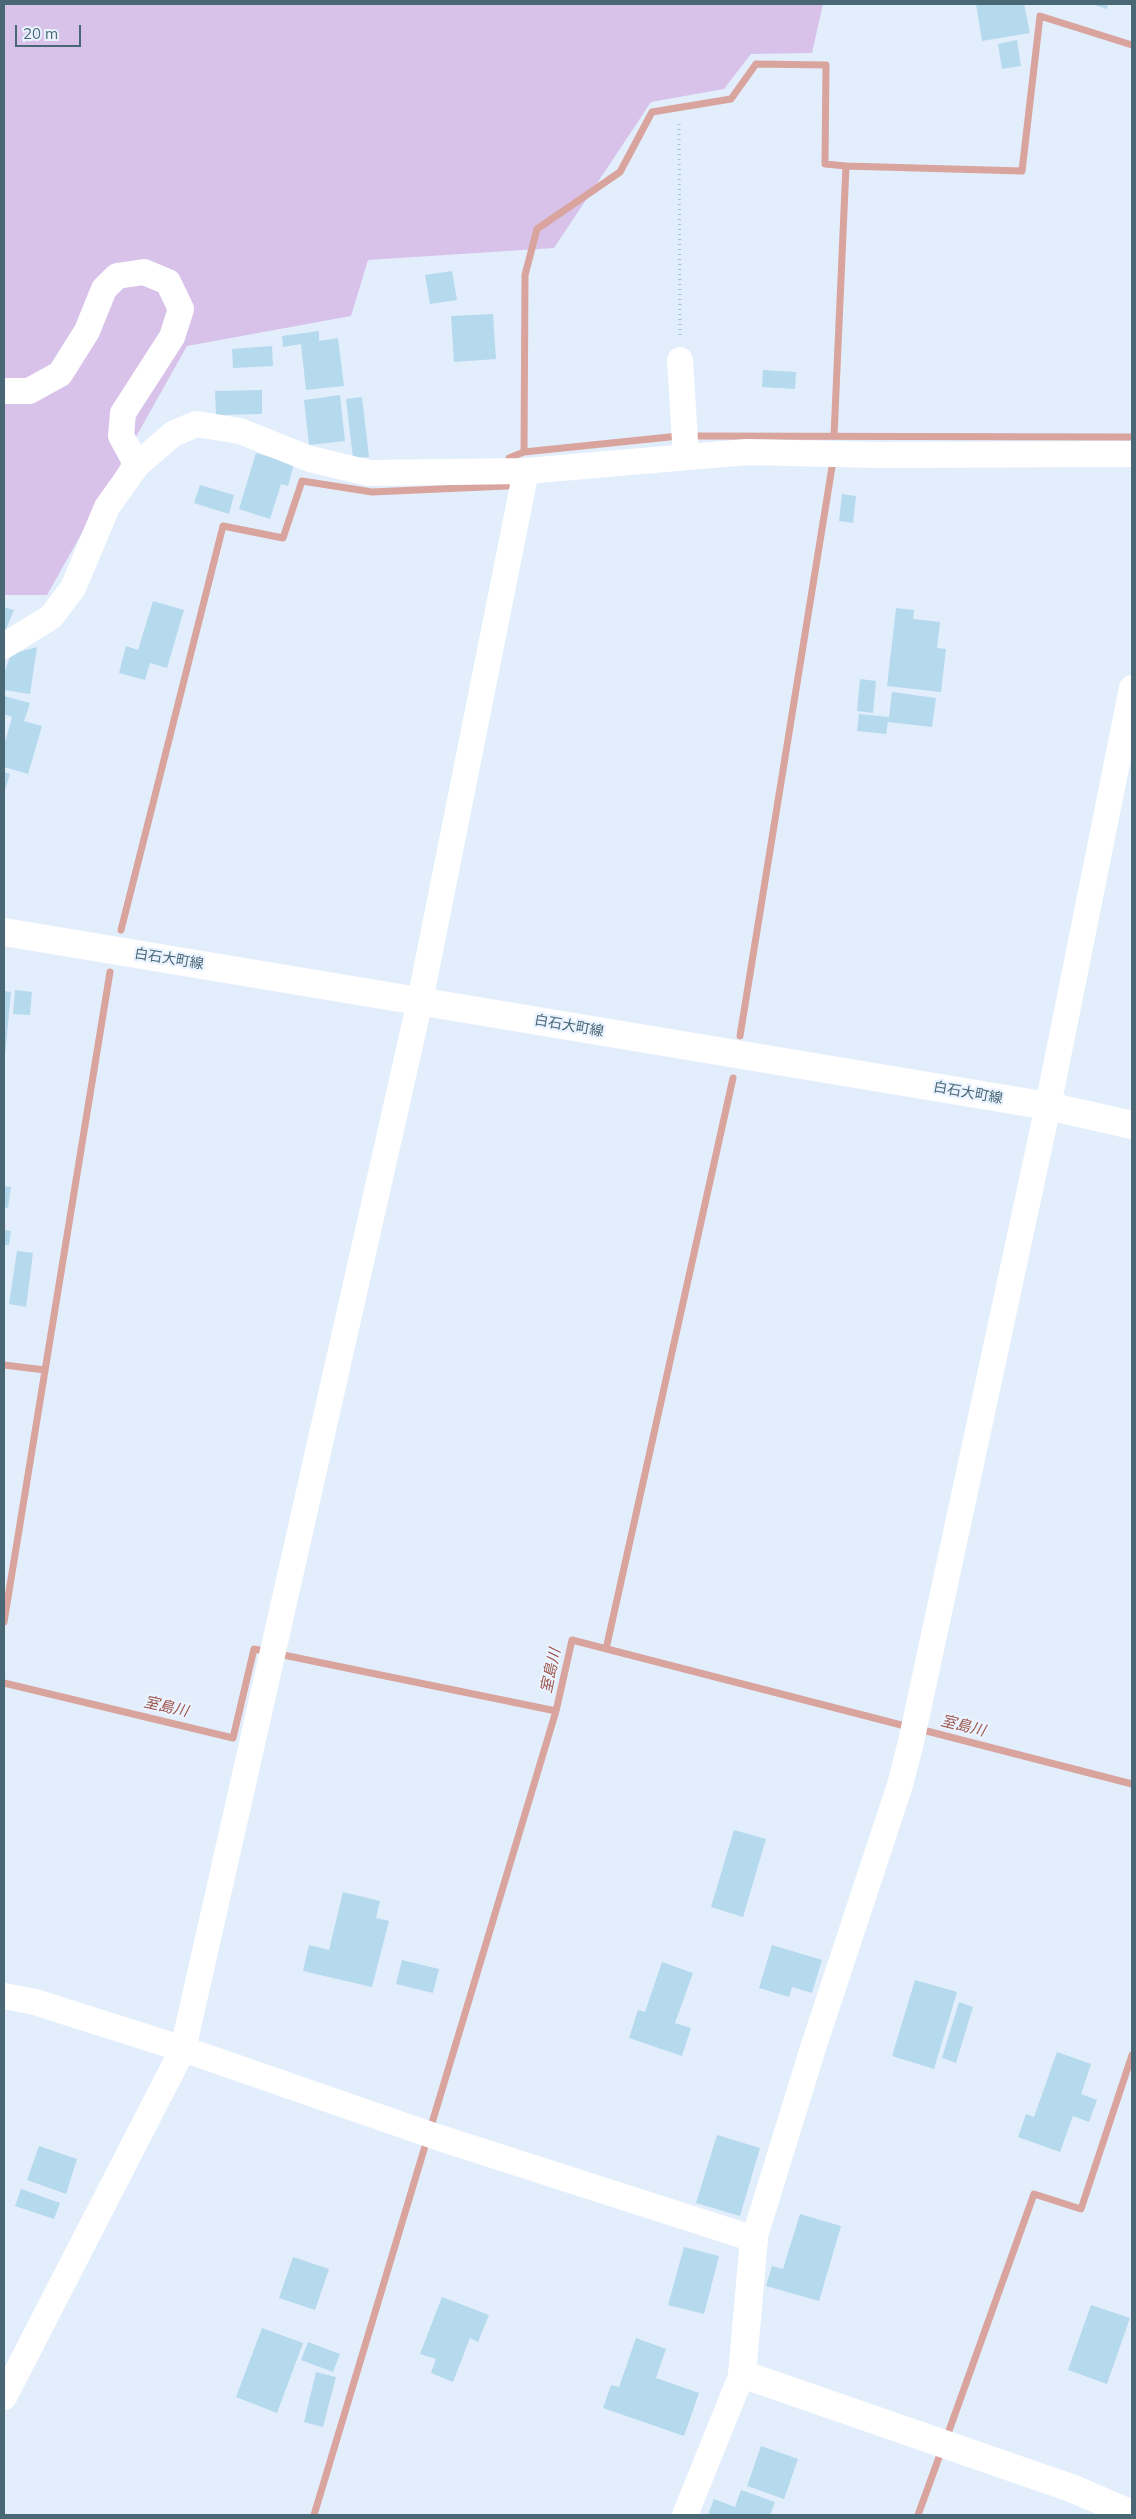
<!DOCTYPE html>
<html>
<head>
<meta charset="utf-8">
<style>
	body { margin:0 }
	#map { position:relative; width:1136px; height:2519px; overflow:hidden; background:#e3eefd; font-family:Mulish,sans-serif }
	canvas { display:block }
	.frame { position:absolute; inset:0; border:5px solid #496775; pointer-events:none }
	.scale { position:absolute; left:15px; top:25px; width:66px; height:22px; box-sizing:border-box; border:2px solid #496775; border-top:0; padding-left:6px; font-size:15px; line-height:18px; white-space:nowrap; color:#496775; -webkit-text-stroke:4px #eaf3ff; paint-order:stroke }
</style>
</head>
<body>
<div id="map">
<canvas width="1136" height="2519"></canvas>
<div class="frame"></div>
<div class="scale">20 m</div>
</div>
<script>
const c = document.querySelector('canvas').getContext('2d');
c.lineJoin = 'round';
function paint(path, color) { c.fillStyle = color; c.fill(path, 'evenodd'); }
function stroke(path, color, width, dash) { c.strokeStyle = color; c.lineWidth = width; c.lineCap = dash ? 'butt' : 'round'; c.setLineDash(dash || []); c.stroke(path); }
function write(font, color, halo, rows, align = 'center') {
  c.font = font + ' Mulish,"Noto Sans JP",sans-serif'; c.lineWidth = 4.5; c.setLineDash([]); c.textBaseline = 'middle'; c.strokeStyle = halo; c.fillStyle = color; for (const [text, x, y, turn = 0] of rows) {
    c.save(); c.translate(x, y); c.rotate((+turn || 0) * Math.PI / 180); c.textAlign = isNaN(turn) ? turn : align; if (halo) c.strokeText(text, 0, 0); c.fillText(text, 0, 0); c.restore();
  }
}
const green = new Path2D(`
	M 4,4 L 823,4 L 812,53 L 751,54 L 724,89 L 651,102 L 554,248 L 368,260 L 351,316 L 187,346 L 47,595 L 4,595 Z`);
const stream = new Path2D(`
	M 690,436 L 1132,437
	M 834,436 L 846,166 L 1022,171 L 1040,16 L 1132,45
	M 524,452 L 525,275 L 537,229 L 620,172 L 652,112 L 731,99 L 756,64 L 826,65 L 825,164 L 846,166
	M 509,458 L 524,452 L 679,436
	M 121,930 L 223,526 L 283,538 L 302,481 L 372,492 L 507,486
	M 740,1036 L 832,467
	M 4,1365 L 45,1370
	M 4,1622 L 110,972
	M 606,1649 L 733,1078
	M 4,1683 L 233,1738 L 254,1649 L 556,1711 L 572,1640 L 909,1727
	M 919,1729 L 1132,1784
	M 946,2439 L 1034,2194 L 1081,2209 L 1132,2055
	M 314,2515 L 556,1711
	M 918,2515 L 942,2449`);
const building = new Path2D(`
	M 976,4 L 1024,4 L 1030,33 L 982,41 Z
	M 1091,4 L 1108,4 L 1107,9 Z
	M 1017,40 L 1021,66 L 1002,69 L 998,44 Z
	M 452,271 L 457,300 L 430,304 L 425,275 Z
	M 493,314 L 496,359 L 454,362 L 451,316 Z
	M 319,331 L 319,341 L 338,338 L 344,386 L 306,390 L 301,344 L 283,347 L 282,336 Z
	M 272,346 L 273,366 L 233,368 L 232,349 Z
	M 763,370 L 796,372 L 795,389 L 762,387 Z
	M 262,390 L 262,414 L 216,415 L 215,391 Z
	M 340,395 L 345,441 L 309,445 L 304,400 Z
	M 362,397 L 369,457 L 353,458 L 346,399 Z
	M 256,453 L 294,464 L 288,486 L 281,484 L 270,519 L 239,509 Z
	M 200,485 L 234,495 L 229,514 L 194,503 Z
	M 842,494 L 856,496 L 853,523 L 839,521 Z
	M 153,601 L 184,610 L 167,668 L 150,663 L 145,680 L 119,673 L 126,646 L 138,650 Z
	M 4,607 L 14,610 L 4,634 Z
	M 896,608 L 914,610 L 913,619 L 940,622 L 937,648 L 946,649 L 941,692 L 887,686 Z
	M 37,647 L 30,694 L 4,690 L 4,674 L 11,654 Z
	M 860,679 L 876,681 L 873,713 L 857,711 Z
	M 892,692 L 936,698 L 932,727 L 888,722 L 886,734 L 857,731 L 859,714 L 889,717 Z
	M 4,696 L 30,703 L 24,721 L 42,726 L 28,774 L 4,767 L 4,746 L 12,717 L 4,714 Z
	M 4,772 L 10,774 L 4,793 Z
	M 15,990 L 32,992 L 30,1015 L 13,1014 Z
	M 4,991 L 11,992 L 5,1056 L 4,1056 Z
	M 4,1186 L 11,1187 L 8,1208 L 4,1207 Z
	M 4,1230 L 11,1231 L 9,1245 L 4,1245 Z
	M 17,1251 L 33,1253 L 26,1307 L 9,1304 Z
	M 734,1830 L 766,1839 L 743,1917 L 711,1907 Z
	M 343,1892 L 380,1901 L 376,1918 L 389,1921 L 372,1987 L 303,1971 L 309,1945 L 329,1950 Z
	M 772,1945 L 822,1960 L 812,1993 L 792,1987 L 789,1997 L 759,1988 Z
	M 402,1960 L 439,1969 L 433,1993 L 396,1984 Z
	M 662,1962 L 693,1973 L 675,2023 L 691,2028 L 682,2056 L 629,2038 L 638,2010 L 645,2012 Z
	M 915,1980 L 957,1992 L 934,2069 L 892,2056 Z
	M 959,2002 L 973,2007 L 956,2063 L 942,2058 Z
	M 1057,2052 L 1091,2064 L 1081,2094 L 1097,2100 L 1089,2122 L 1073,2116 L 1060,2152 L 1018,2137 L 1026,2114 L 1034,2117 Z
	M 717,2135 L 760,2148 L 740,2216 L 696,2203 Z
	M 39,2146 L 77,2159 L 66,2194 L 27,2180 Z
	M 21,2189 L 60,2203 L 54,2219 L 15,2206 Z
	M 800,2214 L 841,2226 L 819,2301 L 766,2286 L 772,2266 L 783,2269 Z
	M 684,2247 L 719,2256 L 704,2314 L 668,2305 Z
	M 293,2257 L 329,2269 L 315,2310 L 279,2298 Z
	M 442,2297 L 489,2315 L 478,2342 L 470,2338 L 453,2382 L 431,2373 L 436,2359 L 420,2354 Z
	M 1091,2305 L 1130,2318 L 1107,2384 L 1068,2370 Z
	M 262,2328 L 303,2343 L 277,2413 L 236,2397 Z
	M 636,2338 L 666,2349 L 656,2378 L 699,2393 L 684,2436 L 603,2408 L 611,2385 L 619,2387 Z
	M 308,2342 L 340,2354 L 333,2372 L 301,2360 Z
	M 316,2372 L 336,2377 L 323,2427 L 304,2422 Z
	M 761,2446 L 798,2459 L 784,2499 L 747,2486 Z
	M 741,2490 L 775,2502 L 770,2515 L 708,2515 L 714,2499 L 735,2507 Z`);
const path = new Path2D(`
	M 679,124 L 680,336`);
const street = new Path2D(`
	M 680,360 L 686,457
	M 4,391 L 29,391 L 60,374 L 87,331 L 104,289 L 117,276 L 144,272 L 168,282 L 181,309 L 172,337 L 123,413 L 121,436 L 137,465
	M 4,646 L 51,617 L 73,588 L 107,507 L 137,465 L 173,434 L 196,424 L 240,431 L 310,459 L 369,473 L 526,471 L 747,452 L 879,455 L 1132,454
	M 4,1996 L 35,2002 L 183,2049 L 437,2137 L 754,2239 L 814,2045 L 900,1785 L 911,1742 L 1048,1106 L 1132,688
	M 4,2397 L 183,2049 L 420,1001 L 526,471
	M 685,2515 L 742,2374`);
const secondary = new Path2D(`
	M 4,932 L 1048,1106 L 1132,1125
	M 754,2239 L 742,2374 L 1071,2488 L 1132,2514`);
const streetNames = [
	["白石大町線",169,959,9],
	["白石大町線",569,1026,10],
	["白石大町線",968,1093,10]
];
const waterNames = [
	["室島川",551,1671,-78],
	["室島川",166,1707,13],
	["室島川",963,1726,14]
];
paint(green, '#d8c2ea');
stroke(stream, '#d8a49d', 7);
paint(building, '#b5d9ed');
stroke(path, '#9ec3d7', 3, [1, 4]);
stroke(street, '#fff', 26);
stroke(secondary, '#fff', 28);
write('14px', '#496775', '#eaf3ff', streetNames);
write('italic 15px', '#9e554b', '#eaf3ff', waterNames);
</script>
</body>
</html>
